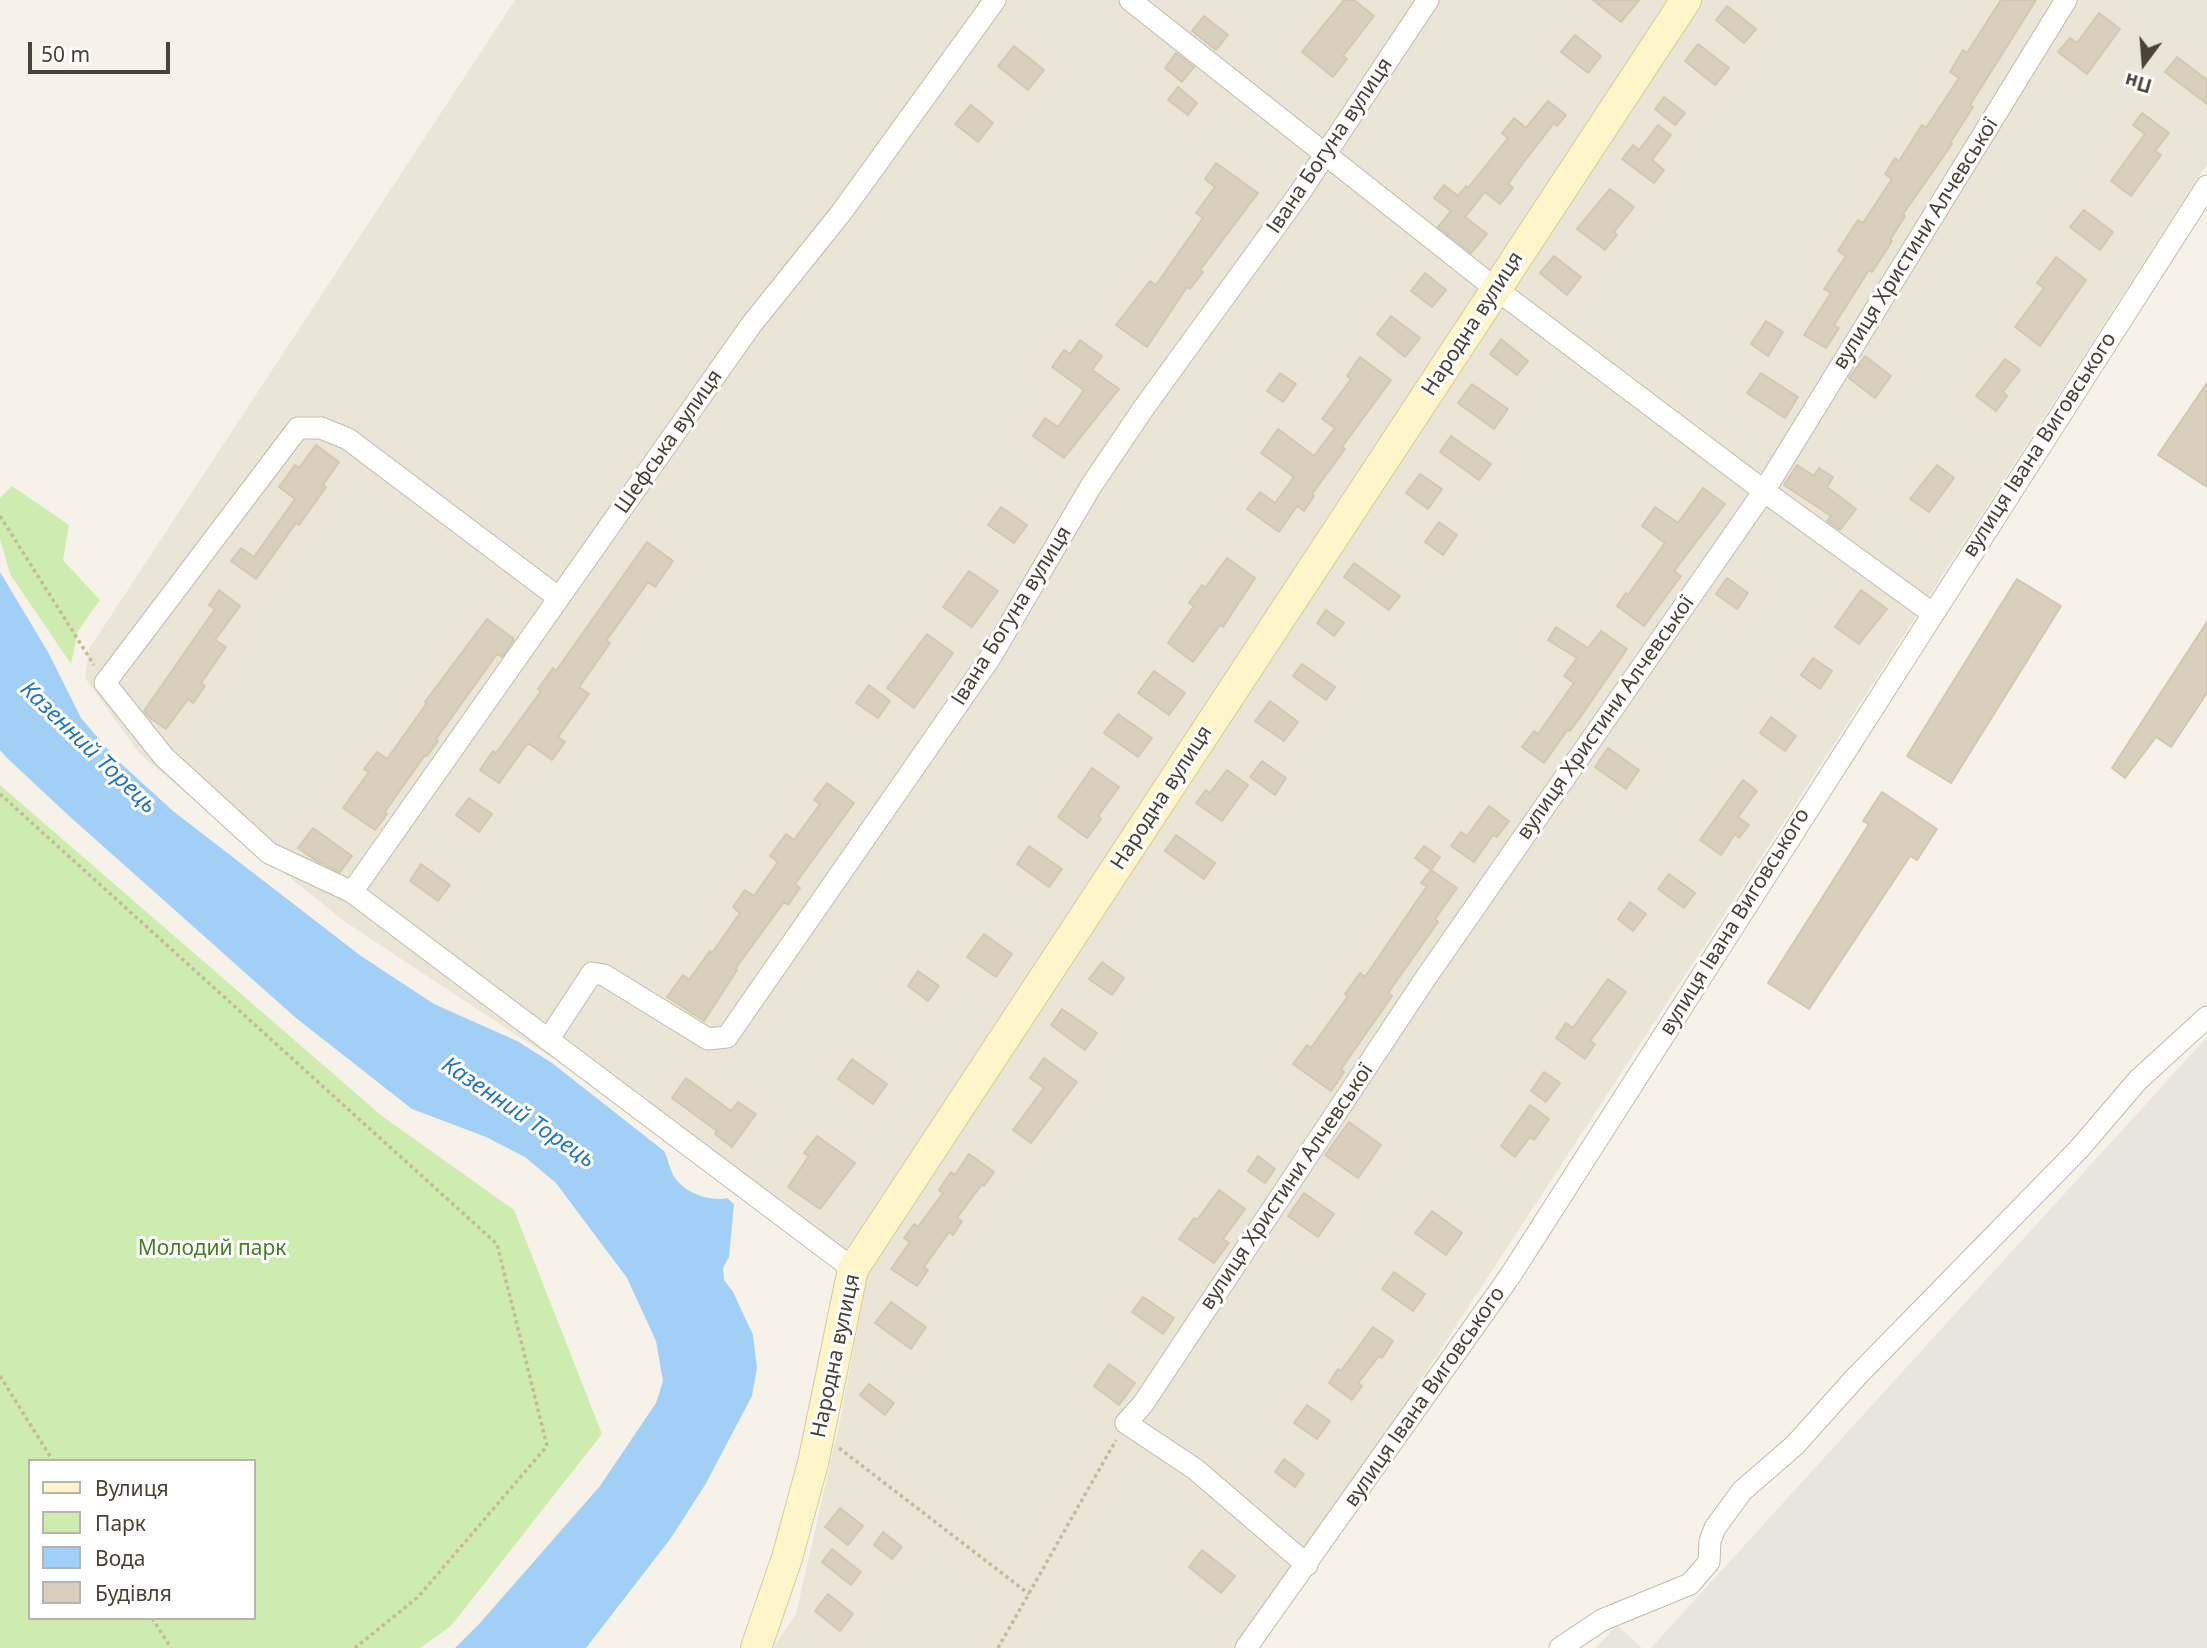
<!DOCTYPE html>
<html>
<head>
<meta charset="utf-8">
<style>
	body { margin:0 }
	#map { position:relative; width:2207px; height:1648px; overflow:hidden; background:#f6f2e9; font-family:"Noto Sans",sans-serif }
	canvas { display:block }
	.legend { position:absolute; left:28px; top:1459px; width:228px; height:161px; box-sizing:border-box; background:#fff; border:2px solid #b7b4af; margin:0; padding:9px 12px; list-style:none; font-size:21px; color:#4a4337 }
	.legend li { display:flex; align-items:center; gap:14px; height:35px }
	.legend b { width:35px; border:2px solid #b7b4af }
	.north { position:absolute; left:2109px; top:28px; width:70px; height:70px; -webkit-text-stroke:5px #fff; paint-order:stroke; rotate:196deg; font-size:19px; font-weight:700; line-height:28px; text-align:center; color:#4a4337 }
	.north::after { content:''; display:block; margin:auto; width:24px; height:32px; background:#4a4337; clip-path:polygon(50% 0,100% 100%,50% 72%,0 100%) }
	.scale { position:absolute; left:28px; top:42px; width:142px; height:32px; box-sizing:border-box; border:4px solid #4a4337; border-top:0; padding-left:9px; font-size:21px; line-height:24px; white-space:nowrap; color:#4a4337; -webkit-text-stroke:5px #fff; paint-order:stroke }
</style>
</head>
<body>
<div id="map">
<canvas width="2207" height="1648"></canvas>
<ul class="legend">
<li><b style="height:9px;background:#fff5ca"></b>Вулиця</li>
<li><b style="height:19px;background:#ceecaf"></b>Парк</li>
<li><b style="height:19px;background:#a2cff6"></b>Вода</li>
<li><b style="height:19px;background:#d8cfbe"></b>Будівля</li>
</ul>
<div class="north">Пн</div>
<div class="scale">50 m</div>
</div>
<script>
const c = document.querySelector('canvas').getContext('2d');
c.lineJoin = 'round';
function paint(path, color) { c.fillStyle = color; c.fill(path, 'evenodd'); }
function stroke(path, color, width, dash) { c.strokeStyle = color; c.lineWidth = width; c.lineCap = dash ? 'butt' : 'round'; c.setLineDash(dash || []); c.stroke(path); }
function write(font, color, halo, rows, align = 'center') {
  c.font = font + ' "Noto Sans",sans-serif'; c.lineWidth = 6; c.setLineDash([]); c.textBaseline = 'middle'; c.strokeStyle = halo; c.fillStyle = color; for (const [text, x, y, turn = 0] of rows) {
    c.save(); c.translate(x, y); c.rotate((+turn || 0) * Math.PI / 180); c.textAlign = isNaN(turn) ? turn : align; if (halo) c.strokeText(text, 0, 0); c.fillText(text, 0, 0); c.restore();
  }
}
const residential = new Path2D(`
	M 515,0 L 2207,0 L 2207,164 L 1710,937 L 1335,1511 L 1235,1648 L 773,1648 L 796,1614 L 841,1416 L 865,1288 L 598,1087 L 507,1029 L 344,921 L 197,803 L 139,753 L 85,678 L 89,649 Z`);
const industrial = new Path2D(`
	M 2207,1037 L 2207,1648 L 1651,1648 Z
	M 1617,1625 L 1642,1648 L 1596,1648 Z`);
const green = new Path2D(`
	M 12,486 L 69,525 L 63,560 L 100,600 L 78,631 L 71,664 L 10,574 L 0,539 L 0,498 Z
	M 0,785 L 382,1116 L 514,1210 L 602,1434 L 451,1626 L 420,1648 L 0,1648 ZM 30,1461 L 254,1461 L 254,1618 L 30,1618 Z`);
const water = new Path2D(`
	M 0,572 L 48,652 L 81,718 L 116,759 L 173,811 L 361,956 L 434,1004 L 517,1041 L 552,1063 L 664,1151 C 668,1159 670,1171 675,1178 C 685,1193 711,1202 727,1198 L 734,1204 L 729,1257 L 723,1268 L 724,1280 L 733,1292 L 753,1335 L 757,1368 L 752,1396 L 705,1485 L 671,1538 L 586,1648 L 455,1648 L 480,1623 L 600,1486 L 656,1403 L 663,1381 L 656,1341 L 627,1278 L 556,1183 L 525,1157 L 486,1137 L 412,1109 L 296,1018 L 68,815 L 6,757 L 0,750 Z`);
const building = new Path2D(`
	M 1344,0 L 1354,0 L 1374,16 L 1343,56 L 1347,59 L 1333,77 L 1302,52 Z
	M 1593,0 L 1639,0 L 1621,22 Z
	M 2001,0 L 2036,0 L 1970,105 L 1973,107 L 1950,143 L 1952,144 L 1903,214 L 1905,216 L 1890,240 L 1892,241 L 1872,272 L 1869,270 L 1834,325 L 1839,328 L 1826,348 L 1804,335 L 1831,293 L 1824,289 L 1846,256 L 1838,251 L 1858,220 L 1863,223 L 1892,179 L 1885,174 L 1895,158 L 1899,161 L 1922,125 L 1926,128 L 1959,78 L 1950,72 L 1963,50 L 1967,53 Z
	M 1727,6 L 1756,29 L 1744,43 L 1716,20 Z
	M 2099,13 L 2120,29 L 2087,74 L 2058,52 L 2070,38 L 2077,43 Z
	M 1204,16 L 1228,35 L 1216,50 L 1192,31 Z
	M 1575,35 L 1601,56 L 1588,73 L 1561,52 Z
	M 1698,44 L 1729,68 L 1715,85 L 1685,61 Z
	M 1014,46 L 1044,70 L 1028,90 L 998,66 Z
	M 1176,53 L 1194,67 L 1182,82 L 1165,68 Z
	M 2177,57 L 2207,80 L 2207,104 L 2165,72 Z
	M 1178,87 L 1197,103 L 1188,115 L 1168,100 Z
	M 1664,97 L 1685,113 L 1675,125 L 1655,109 Z
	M 1548,101 L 1566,115 L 1557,126 L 1554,123 L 1523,163 L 1508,184 L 1513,188 L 1500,204 L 1485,192 L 1465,217 L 1487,234 L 1471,253 L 1438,227 L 1451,211 L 1434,198 L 1444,185 L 1458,196 L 1466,186 L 1468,188 L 1508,138 L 1502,133 L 1514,118 L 1526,128 Z
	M 971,105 L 993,123 L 978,142 L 955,124 Z
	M 2142,113 L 2169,133 L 2155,151 L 2161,155 L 2131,196 L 2111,181 L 2145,134 L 2133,125 Z
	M 1658,125 L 1671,135 L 1652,160 L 1664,170 L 1654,183 L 1622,159 L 1633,145 L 1639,150 Z
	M 1216,163 L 1258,193 L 1200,270 L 1203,272 L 1190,289 L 1187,287 L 1147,347 L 1116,325 L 1150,281 L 1156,285 L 1203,218 L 1196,213 L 1215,187 L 1205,179 Z
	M 1610,189 L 1634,207 L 1614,232 L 1617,235 L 1605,250 L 1577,229 Z
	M 2084,210 L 2113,232 L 2100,250 L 2070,227 Z
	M 1554,256 L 1581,277 L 1567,295 L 1540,273 Z
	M 2056,257 L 2086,280 L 2040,346 L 2015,327 L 2044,288 L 2037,283 Z
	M 1425,273 L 1446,290 L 1432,307 L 1411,291 Z
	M 1391,316 L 1420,338 L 1405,357 L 1377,334 Z
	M 1766,321 L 1783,332 L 1768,356 L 1751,344 Z
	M 1501,339 L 1528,361 L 1517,375 L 1490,354 Z
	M 1080,340 L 1102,356 L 1092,370 L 1119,389 L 1064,458 L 1033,436 L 1045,418 L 1058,427 L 1084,390 L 1052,367 L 1064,350 L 1070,354 Z
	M 1865,356 L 1891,376 L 1875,398 L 1849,378 Z
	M 1360,357 L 1391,380 L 1342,447 L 1345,449 L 1312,494 L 1314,496 L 1304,511 L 1297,506 L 1279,532 L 1247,509 L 1260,492 L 1275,503 L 1294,477 L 1261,453 L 1278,429 L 1314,456 L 1335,428 L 1322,419 L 1351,379 L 1347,376 Z
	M 2005,359 L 2020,370 L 2003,392 L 2007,396 L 1996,411 L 1976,396 Z
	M 1280,373 L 1296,384 L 1283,402 L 1267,391 Z
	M 1761,373 L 1798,397 L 1785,418 L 1747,393 Z
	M 2207,383 L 2207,487 L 2158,455 Z
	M 1472,384 L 1508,409 L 1494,429 L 1458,403 Z
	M 1451,436 L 1491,464 L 1479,480 L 1440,452 Z
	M 316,445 L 339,462 L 323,485 L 326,487 L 299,525 L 296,523 L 256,579 L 231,561 L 241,548 L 254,557 L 295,499 L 279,487 L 295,465 L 299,468 Z
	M 1797,465 L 1814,476 L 1819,468 L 1833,477 L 1827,487 L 1856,509 L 1840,530 L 1827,521 L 1831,516 L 1784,485 Z
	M 1937,465 L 1954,478 L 1929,512 L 1910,499 Z
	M 1420,474 L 1442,489 L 1428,509 L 1406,493 Z
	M 1703,488 L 1725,504 L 1674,571 L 1681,576 L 1644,626 L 1617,606 L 1626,593 L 1628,595 L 1665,543 L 1642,526 L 1655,507 L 1678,523 Z
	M 1001,507 L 1027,525 L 1014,543 L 988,525 Z
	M 1439,522 L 1457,535 L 1443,555 L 1425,542 Z
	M 647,542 L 673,561 L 655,587 L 648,582 L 606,641 L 610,643 L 579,687 L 589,694 L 558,737 L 565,742 L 552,760 L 528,743 L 499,783 L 480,770 L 493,751 L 496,753 L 541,691 L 538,689 L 553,668 L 556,671 Z
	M 1227,558 L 1255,578 L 1223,627 L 1220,625 L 1193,662 L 1168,643 L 1194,606 L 1189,603 L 1202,585 L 1205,588 Z
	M 1354,563 L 1400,596 L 1389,610 L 1344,577 Z
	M 969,571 L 998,591 L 972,627 L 943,607 Z
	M 1727,578 L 1748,593 L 1737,609 L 1716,594 Z
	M 2017,579 L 2061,606 L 1951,783 L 1907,756 Z
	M 219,590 L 240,606 L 215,640 L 226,647 L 201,683 L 205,686 L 193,703 L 188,699 L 166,729 L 150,718 L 144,711 L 215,609 L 209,605 Z
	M 1861,590 L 1887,609 L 1859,644 L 1835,627 Z
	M 1326,610 L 1344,623 L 1334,636 L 1317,623 Z
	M 487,619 L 514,639 L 502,657 L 497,654 L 474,686 L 436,739 L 438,741 L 427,756 L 425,755 L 384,813 L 387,814 L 375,830 L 343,808 L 369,772 L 364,769 L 377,752 L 387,759 L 427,703 L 425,702 Z
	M 2207,622 L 2207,693 L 2171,747 L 2156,737 L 2125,778 L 2112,768 Z
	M 1556,627 L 1588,648 L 1601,631 L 1627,649 L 1581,716 L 1570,731 L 1568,729 L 1544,763 L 1522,747 L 1534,731 L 1538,734 L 1574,683 L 1564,676 L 1577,658 L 1548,640 Z
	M 927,634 L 953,653 L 914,708 L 887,688 Z
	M 1813,658 L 1832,671 L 1820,689 L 1801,675 Z
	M 1302,664 L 1335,687 L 1326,700 L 1293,676 Z
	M 1154,671 L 1185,693 L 1169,715 L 1138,693 Z
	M 869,685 L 890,701 L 878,718 L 856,703 Z
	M 1270,701 L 1298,722 L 1284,741 L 1255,721 Z
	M 1118,714 L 1152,738 L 1138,757 L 1104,733 Z
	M 1771,717 L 1796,736 L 1785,751 L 1760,733 Z
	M 1608,748 L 1639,770 L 1626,789 L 1595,767 Z
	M 1262,761 L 1286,778 L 1275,795 L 1250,777 Z
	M 1092,768 L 1119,787 L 1098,816 L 1101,819 L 1087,838 L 1058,817 Z
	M 1227,770 L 1248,785 L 1222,821 L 1196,803 L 1206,790 L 1210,793 Z
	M 1743,780 L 1757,791 L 1738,817 L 1749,825 L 1739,838 L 1735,834 L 1721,855 L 1700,840 Z
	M 827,783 L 854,803 L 795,884 L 800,888 L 788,905 L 784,902 L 735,969 L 737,970 L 704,1021 L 667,997 L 683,975 L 689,980 L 710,951 L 712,953 L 740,913 L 733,907 L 745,890 L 754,896 L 778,862 L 770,856 L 786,834 L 794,840 L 820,804 L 814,800 Z
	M 1882,792 L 1937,829 L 1917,860 L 1910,856 L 1809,1009 L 1768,983 L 1869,824 L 1863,821 Z
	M 469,798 L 492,814 L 479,832 L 456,815 Z
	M 1489,806 L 1509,821 L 1497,837 L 1493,835 L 1474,862 L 1451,846 L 1461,832 L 1467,836 Z
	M 313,828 L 352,856 L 340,872 L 315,860 L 298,848 Z
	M 1176,835 L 1215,863 L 1204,879 L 1165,851 Z
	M 1029,846 L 1062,869 L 1049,887 L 1017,864 Z
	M 1424,846 L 1440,857 L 1431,870 L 1415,858 Z
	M 421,864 L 450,885 L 438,901 L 410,881 Z
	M 1431,870 L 1457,888 L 1435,919 L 1438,922 L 1388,993 L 1392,996 L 1341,1069 L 1344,1072 L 1331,1091 L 1293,1064 L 1307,1045 L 1311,1048 L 1348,996 L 1345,994 L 1360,973 L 1365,977 L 1427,886 L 1421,883 Z
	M 1669,874 L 1695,893 L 1684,908 L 1658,889 Z
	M 1630,902 L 1646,914 L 1633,931 L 1618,919 Z
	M 984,934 L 1012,954 L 996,977 L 967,957 Z
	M 1102,962 L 1124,978 L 1112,995 L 1089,979 Z
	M 918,971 L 939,986 L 928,1001 L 908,986 Z
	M 1608,979 L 1626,992 L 1590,1041 L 1595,1044 L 1585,1059 L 1556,1038 L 1566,1023 L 1573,1028 Z
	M 1062,1009 L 1097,1033 L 1085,1050 L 1051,1025 Z
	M 1044,1058 L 1077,1082 L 1031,1143 L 1013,1130 L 1044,1088 L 1030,1078 Z
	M 852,1059 L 887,1084 L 873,1104 L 838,1079 Z
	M 1544,1072 L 1560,1083 L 1546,1102 L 1531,1091 Z
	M 686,1078 L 731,1111 L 738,1102 L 756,1114 L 732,1147 L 715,1134 L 717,1131 L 672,1098 Z
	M 1530,1105 L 1549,1119 L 1534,1140 L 1530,1137 L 1515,1157 L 1501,1146 Z
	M 1349,1122 L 1381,1145 L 1358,1178 L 1325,1155 Z
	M 817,1136 L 855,1163 L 820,1209 L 788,1187 L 809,1156 L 804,1153 Z
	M 969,1154 L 994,1172 L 984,1186 L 982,1184 L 957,1218 L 962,1221 L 953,1235 L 949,1232 L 924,1267 L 928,1270 L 917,1286 L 891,1269 L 910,1242 L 904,1238 L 914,1224 L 918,1227 L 943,1193 L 939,1190 L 951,1172 L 955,1175 Z
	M 1258,1156 L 1275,1169 L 1265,1183 L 1248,1171 Z
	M 1219,1190 L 1245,1209 L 1223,1239 L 1229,1243 L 1214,1263 L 1179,1239 L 1194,1218 L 1197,1220 Z
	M 1304,1193 L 1334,1214 L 1318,1237 L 1288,1216 Z
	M 1432,1211 L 1462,1233 L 1446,1255 L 1415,1233 Z
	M 1394,1272 L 1425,1294 L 1413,1311 L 1382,1289 Z
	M 1143,1297 L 1174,1318 L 1163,1334 L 1132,1312 Z
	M 891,1302 L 926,1327 L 911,1349 L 875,1323 Z
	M 1373,1327 L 1393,1341 L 1382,1358 L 1379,1356 L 1358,1383 L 1362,1386 L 1352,1400 L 1329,1383 L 1338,1369 L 1341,1371 Z
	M 1109,1364 L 1135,1383 L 1119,1405 L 1094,1386 Z
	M 869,1384 L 894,1403 L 885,1415 L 860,1395 Z
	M 1307,1405 L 1330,1421 L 1317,1439 L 1294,1423 Z
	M 1284,1459 L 1304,1474 L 1295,1487 L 1275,1472 Z
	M 840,1508 L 863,1526 L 848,1545 L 825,1527 Z
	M 883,1532 L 902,1547 L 892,1559 L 874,1545 Z
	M 832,1549 L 861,1572 L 851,1585 L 822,1562 Z
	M 1202,1550 L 1235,1576 L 1221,1593 L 1189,1567 Z
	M 828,1594 L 853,1614 L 840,1631 L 815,1611 Z`);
const path = new Path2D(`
	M 0,516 L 94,665
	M 0,794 L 497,1244 L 547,1446 L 418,1597 L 355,1648
	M 0,1376 L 53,1461
	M 839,1448 L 1029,1594
	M 152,1618 L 171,1648
	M 998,1648 L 1116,1440`);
const street = new Path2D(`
	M 1130,0 L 1496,289 L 1764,491 L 1932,613
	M 559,598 L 348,439 L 321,428 L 298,428 L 105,683 L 164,757 L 269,853 L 352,892 L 853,1269
	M 352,892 L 751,325 L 841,213 L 995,0
	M 548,1040 L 592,973 L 604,975 L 708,1039 L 727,1037 L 990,658 L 1091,486 L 1143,409 L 1299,194 L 1428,0
	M 1307,1565 L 1195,1469 L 1126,1423 L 1143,1404 L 1425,979 L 1764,491 L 2066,0
	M 1246,1648 L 1510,1276 L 2207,186
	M 1560,1648 L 1602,1620 L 1690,1584 L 1709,1562 L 1710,1541 L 1715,1528 L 1742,1491 L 1795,1445 L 1856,1377 L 2079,1149 L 2138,1080 L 2207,1017`);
const secondary = new Path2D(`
	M 756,1648 L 787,1558 L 813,1463 L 853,1269 L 1686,0`);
const streetNames = [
	["Івана Богуна вулиця",1330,146,-56],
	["вулиця Христини Алчевської",1916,244,-58],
	["Народна вулиця",1473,324,-57],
	["Шефська вулиця",669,442,-55],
	["вулиця Івана Виговського",2040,445,-57],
	["Івана Богуна вулиця",1012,616,-58],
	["вулиця Христини Алчевської",1606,718,-55],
	["Народна вулиця",1162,798,-57],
	["вулиця Івана Виговського",1735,922,-58],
	["вулиця Христини Алчевської",1287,1187,-56],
	["Народна вулиця",836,1356,-78],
	["вулиця Івана Виговського",1425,1397,-55]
];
const parkNames = [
	["Молодий парк",212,1249]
];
const waterNames = [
	["Казенний Торець",88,748,44],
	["Казенний Торець",518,1113,34]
];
paint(residential, '#eae5d7');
paint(industrial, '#e8e4de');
paint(green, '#ceecaf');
paint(water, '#a2cff6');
paint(building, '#d8cfbe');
stroke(building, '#d4c7b0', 2);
stroke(street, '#c2bbab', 23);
stroke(secondary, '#d9ca96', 32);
stroke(path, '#c5b89b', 3.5, [3.5, 3.5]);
stroke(street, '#fff', 21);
stroke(secondary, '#fff5ca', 30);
write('21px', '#4a4337', '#fff', streetNames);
write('21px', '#438124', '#fff', parkNames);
write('italic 23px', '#2777bf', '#fff', waterNames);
</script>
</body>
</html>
